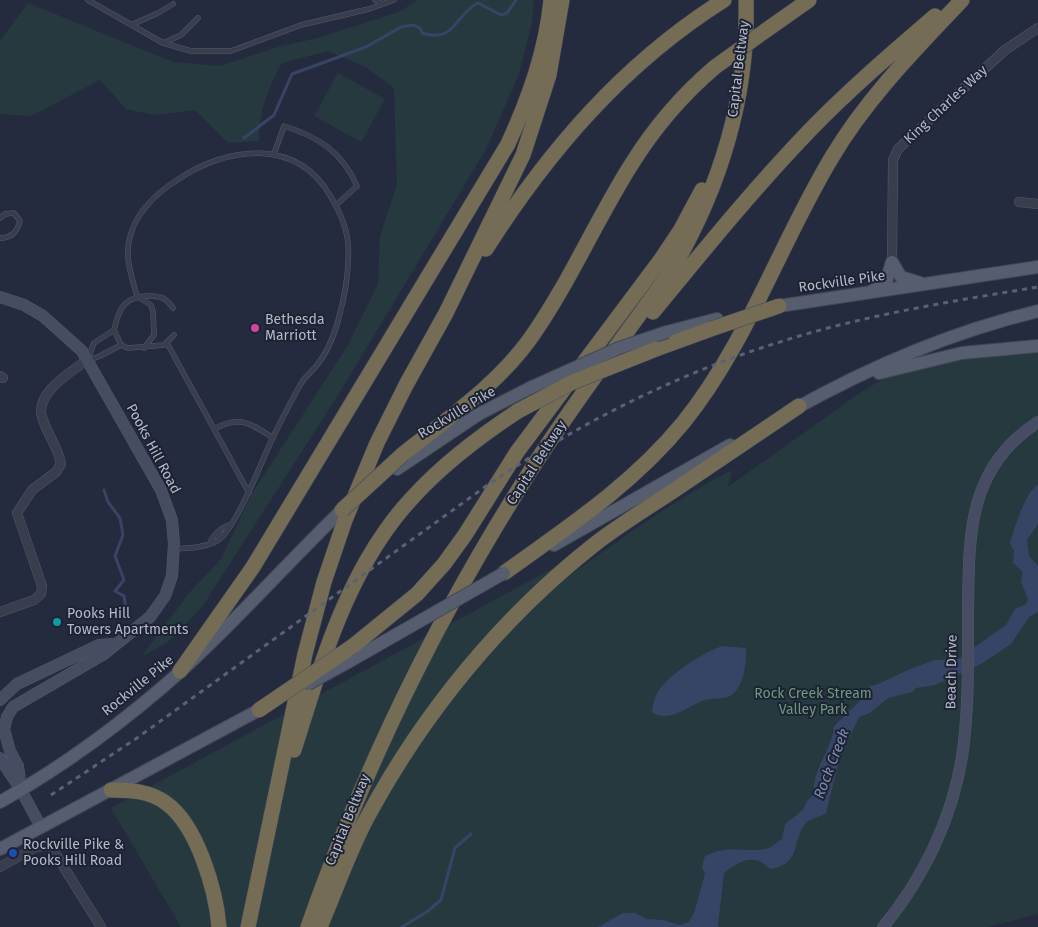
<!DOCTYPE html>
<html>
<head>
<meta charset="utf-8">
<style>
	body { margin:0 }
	canvas { display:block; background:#242b3e }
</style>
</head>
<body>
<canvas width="1038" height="927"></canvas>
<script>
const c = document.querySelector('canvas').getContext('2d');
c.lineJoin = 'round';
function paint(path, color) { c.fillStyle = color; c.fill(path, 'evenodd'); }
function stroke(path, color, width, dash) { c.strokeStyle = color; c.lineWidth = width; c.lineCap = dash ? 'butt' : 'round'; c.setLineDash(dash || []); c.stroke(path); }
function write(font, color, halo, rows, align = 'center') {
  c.font = font + ' "Fira Sans",sans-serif'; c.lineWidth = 4; c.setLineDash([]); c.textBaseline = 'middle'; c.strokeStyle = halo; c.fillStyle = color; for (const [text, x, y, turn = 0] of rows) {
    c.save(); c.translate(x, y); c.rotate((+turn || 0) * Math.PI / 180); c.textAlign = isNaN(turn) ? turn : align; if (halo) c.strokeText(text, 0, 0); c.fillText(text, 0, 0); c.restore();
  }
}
const green = new Path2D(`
	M 418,0 L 534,0 L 532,22 L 519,74 L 486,149 L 340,392 L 202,607 L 168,642 L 142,656 L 189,593 L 221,559 L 253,492 L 348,345 L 378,284 L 380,236 L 397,184 L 394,88 L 366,67 L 328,51 L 282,63 C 267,90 259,111 259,141 L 228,143 L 195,110 L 154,115 L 126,109 L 100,80 L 31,116 L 0,114 L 0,41 L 28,3 L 173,62 L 220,66 L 281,46 L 318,38 L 399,12 Z
	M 338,73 L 385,99 L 361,142 L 314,116 Z
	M 1038,339 L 1038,914 L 988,927 L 181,927 L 111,808 L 559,565 L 569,576 C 622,538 674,500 732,470 L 728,487 L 860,393 L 886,377 L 972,346 Z`);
const water = new Path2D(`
	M 1038,485 L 1038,524 L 1027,540 L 1029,556 L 1038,566 L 1038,612 L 1029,617 L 1011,644 L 981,664 L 935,685 L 916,688 L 912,692 L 888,698 L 870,713 L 859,717 L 840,757 L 826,813 C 819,818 810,818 805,824 C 792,841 801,865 770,869 C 755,853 740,860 724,873 L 718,925 L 719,927 L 598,927 L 623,913 L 635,913 L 647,919 L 663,920 L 680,925 L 689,922 L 694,913 L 705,874 L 702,867 L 705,856 C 729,844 743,853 765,849 C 771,848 777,842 782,839 L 785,824 L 803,810 L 807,801 L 814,794 C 812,768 832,751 834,726 L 865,696 L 870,686 L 876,685 L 908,670 L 934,660 L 958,659 L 1006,625 L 1015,609 L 1026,604 L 1028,599 L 1021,582 L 1023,572 L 1013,563 L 1014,551 L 1010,543 C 1014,530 1026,490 1038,485 Z
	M 722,646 L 746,648 C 746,663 745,680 735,692 C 727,701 715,697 705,700 C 691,704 678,717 663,716 C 659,716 655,714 652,712 C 653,702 656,692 664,684 C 678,669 703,653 722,646 Z`);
const stream = new Path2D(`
	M 244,138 L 274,115 L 292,74 L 366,47 L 401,27 L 414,25 L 420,28 L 422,33 C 455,44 455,14 478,3 L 501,15 L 507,13 L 516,0
	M 104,490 L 108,502 L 120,518 L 123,535 L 115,556 L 124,580 L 115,591 L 124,596 L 126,609
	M 402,927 L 428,911 L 441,900 L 455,848 L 471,834`);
const lane = new Path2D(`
	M 88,0 L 163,43 L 181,35 L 198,18
	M 375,0 L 383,4
	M 131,25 L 158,13 L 173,4
	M 163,43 L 191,51 L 231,51 L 301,25 L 369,9 L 394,0
	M 274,154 L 284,126 C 319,137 342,152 357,186 L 336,205
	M 0,218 L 5,214 L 14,213 L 20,221 C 17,232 12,238 0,238
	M 173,308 C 166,298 161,296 150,296 C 125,296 119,307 114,330 L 121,345 L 128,348 L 164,345 L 174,335
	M 167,343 L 249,493
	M 144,348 L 154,335 L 153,312 L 151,305 L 137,296 C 132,278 124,256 130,237 C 136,212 157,193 177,180 C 227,146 297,137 331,197 C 339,210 346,227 348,242 C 350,269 345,296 338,321 C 334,335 327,353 317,365 C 313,371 306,375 302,382 C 292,399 283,417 274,435 C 263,457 235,534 215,542 C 202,548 188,548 174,549
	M 88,359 L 94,343 L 114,330
	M 89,360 L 100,356 L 121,345
	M 214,429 C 240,415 250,423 273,438
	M 210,544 C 212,535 221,528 229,525`);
const street = new Path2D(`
	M 1019,202 L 1038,204
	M 892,262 L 893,160 L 898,149 L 1005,50 L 1038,28
	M 0,376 L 3,378
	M 0,612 L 34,600 L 41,594 L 42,586 L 17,513 L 32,490 L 56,472 L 61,464 C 58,447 47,434 42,417 C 35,393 71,372 87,360
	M 0,867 L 36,847 L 50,845 L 101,927`);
const secondary = new Path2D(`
	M 0,297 L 24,305 L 43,316 L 82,351 L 161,490 L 172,520 L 174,544 L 172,576 L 165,596 L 150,617 L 104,654 L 13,707 L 7,717 L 4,729 L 10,751 L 18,766 L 21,790
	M 0,700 L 17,684 L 99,645 L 114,644
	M 0,758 L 21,790 L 41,827
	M 883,927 C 923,879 952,819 962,757 C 969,710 968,661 968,614 C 969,538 966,468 1038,422`);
const primary = new Path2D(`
	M 892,262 L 901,277 L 920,283
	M 872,291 L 886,282 L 892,262
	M 779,306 L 1038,267
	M 667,332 L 717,319
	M 879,373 L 962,353 L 1038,346
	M 791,411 C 869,367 951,332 1038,311
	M 397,469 L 479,414 L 530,388
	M 554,545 L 730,445
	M 350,661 L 399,633
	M 0,802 C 64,766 126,720 181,671 C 237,620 287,563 342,510
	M 0,849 L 259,710`);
const highway = new Path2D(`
	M 765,31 L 809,0
	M 486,249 C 549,150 624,63 724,0
	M 653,312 C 704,250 755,187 811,129 C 850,89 892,53 935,16
	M 656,349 L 711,329
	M 403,454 C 447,419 497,385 530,339 C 569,284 595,222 631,165 C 654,128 682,95 715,67
	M 504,573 C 568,527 632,485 683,423 C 747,344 780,243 832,157 C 867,98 915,50 962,0
	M 353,646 L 417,594 L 444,564 L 465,535 L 517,452 L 662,258 L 680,231 L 702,190
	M 180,671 L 253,567 L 508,144 C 529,98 546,51 551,0
	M 294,750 C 322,662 348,566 413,497 C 444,463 480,436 518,411
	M 111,790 C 130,790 150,791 166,803 C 197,825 216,890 219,927
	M 248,927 L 305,654 L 324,582 L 345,520 L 377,443 L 406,385 L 446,313 L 523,155 L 549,75 L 562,0
	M 308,927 C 364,767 438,616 529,473 C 573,403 625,336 673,268 C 720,188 749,94 746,0
	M 320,927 C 336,890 349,851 368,816 C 424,712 502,617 595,544 C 622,523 651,506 679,487 C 719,460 759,433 799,406`);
const rail = new Path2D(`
	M 51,795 L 137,738 L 489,484 C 580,423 678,373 783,341 C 865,315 953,301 1038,287`);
const primaryBridge = new Path2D(`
	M 530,388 L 619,348 L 667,332
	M 399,633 L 504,573
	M 308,684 L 350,661`);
const highwayBridge = new Path2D(`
	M 715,67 L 765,31
	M 711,329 L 779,306
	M 518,411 L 573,382 L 656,349
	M 342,510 L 403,454
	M 259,710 L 353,646`);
const markers = [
	[255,328,5,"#d1479c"],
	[57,622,5,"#0f9aa8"],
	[13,853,5,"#1a4fb4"]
];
const streetNames = [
	["Capital Beltway",739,69,-83],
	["King Charles Way",946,105,-43],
	["Rockville Pike",842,282,-8],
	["Rockville Pike",457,413,-31],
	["Pooks Hill Road",153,449,62],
	["Capital Beltway",537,463,-57],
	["Beach Drive",952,672,-89],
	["Rockville Pike",138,686,-39],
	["Capital Beltway",348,820,-68]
];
const poiNames = [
	["Bethesda",265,320],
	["Marriott",265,336],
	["Pooks Hill",67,614],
	["Towers Apartments",67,630],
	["Rockville Pike &",23,845],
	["Pooks Hill Road",23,861]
];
const parkNames = [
	["Rock Creek Stream",813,694],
	["Valley Park",813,710]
];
const waterNames = [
	["Rock Creek",832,764,-69]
];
paint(green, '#26393f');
paint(water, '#384465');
stroke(stream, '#384465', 3);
stroke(lane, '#535969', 5.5);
stroke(street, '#535969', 10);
stroke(secondary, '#535969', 12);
stroke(primary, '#414757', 14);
stroke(highway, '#404656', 16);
stroke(lane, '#383e4e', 4.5);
stroke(street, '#383e4e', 9);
stroke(secondary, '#464c61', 11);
stroke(primary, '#565d6e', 12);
stroke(highway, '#746c55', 15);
stroke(rail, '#5a6175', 3, [5, 5]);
stroke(primaryBridge, '#414757', 14, []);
stroke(highwayBridge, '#404656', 16, []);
stroke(primaryBridge, '#565d6e', 12);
stroke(highwayBridge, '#746c55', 15);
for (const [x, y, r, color] of markers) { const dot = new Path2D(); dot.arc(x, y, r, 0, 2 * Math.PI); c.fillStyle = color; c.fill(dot); stroke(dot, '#1d2333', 2); }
write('14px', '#b4b9c9', '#1d2333', streetNames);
write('14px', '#b4b9c9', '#1d2333', poiNames, 'left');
write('14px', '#6b9a7c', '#1d2333', parkNames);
write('italic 15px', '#7c8bb1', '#1d2333', waterNames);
</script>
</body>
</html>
